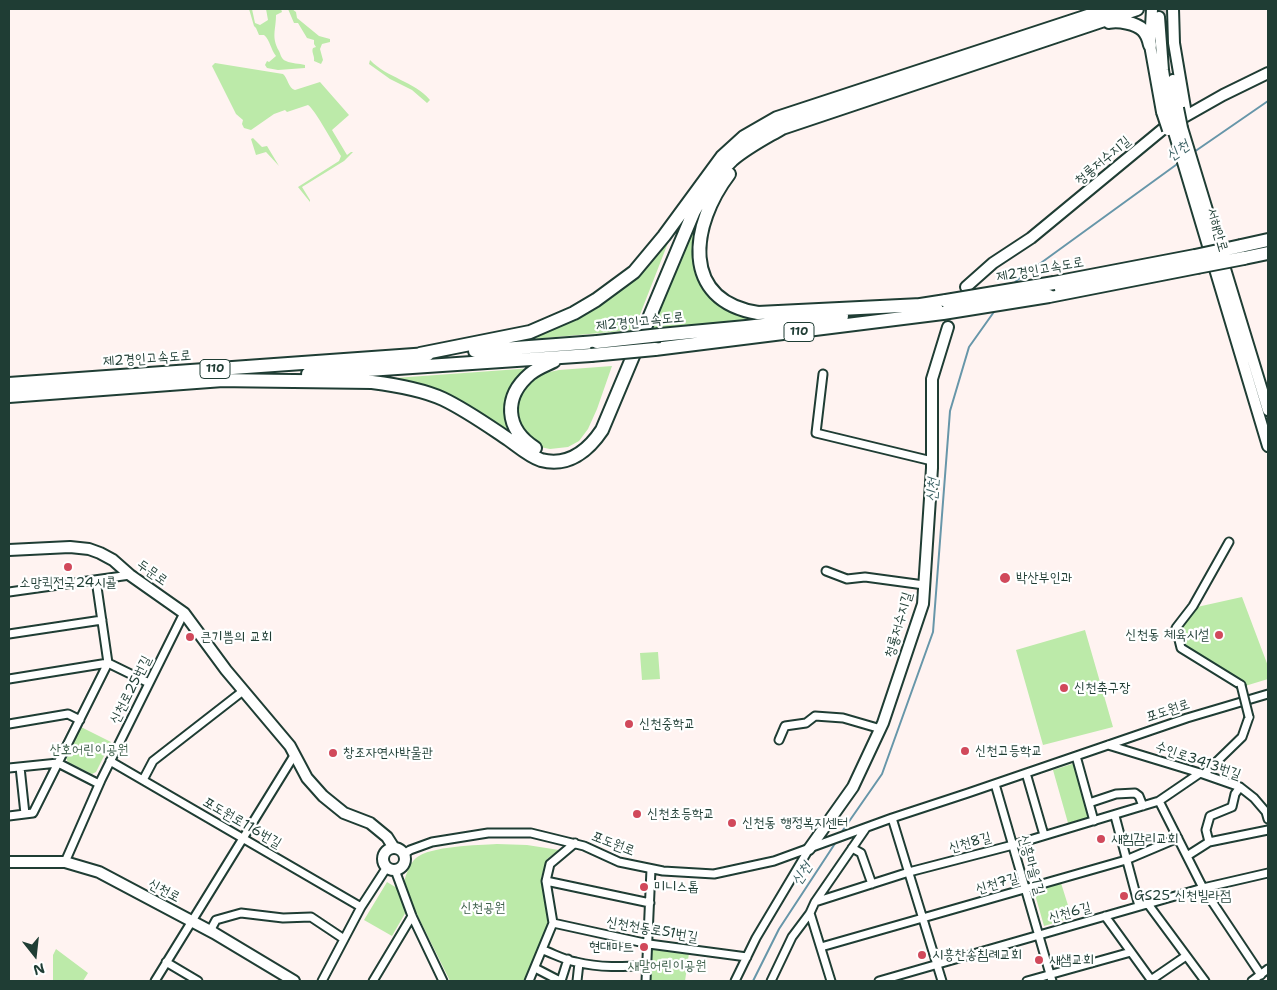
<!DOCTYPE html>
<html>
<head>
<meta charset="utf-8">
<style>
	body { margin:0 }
	#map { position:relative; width:1277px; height:990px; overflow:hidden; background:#fff3f1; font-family:"Shantell Sans",sans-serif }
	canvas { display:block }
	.frame { position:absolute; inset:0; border:10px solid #1f3d34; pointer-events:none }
	.north { position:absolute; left:10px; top:930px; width:50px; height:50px; -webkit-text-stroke:4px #fff; paint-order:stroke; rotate:164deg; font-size:14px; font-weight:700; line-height:20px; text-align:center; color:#1f3d34 }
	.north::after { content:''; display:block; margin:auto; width:18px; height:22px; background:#1f3d34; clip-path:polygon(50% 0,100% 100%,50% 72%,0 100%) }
</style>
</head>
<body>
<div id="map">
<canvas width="1277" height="990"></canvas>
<div class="frame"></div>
<div class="north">N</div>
</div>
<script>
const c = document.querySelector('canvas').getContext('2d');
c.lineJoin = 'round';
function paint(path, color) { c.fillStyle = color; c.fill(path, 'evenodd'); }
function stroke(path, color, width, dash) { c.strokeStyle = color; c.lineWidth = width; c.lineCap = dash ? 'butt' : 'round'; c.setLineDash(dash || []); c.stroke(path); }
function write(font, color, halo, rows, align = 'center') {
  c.font = font + ' "Shantell Sans","Poor Story",sans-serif'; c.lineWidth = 4.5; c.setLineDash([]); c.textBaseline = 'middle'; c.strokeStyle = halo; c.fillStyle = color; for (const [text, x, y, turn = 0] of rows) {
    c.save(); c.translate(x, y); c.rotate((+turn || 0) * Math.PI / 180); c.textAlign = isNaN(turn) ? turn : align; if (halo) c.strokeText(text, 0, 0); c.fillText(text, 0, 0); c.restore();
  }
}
const green = new Path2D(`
	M 249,9 L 252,9 L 255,23 L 260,25 L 268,20 L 266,9 L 281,9 L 282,12 L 276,15 C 276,30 271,37 279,51 C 281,55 281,59 286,61 C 292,64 299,63 305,65 L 305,68 L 278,70 L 267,68 L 265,65 L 267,61 L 269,62 L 276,56 C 271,50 270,40 264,35 L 259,35 L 256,28 L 254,26 Z
	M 288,9 L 292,9 L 296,12 L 297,18 L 319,36 L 330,39 L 330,42 L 322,44 L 320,49 L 323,60 L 321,64 L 314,61 C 315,56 311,52 313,48 L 316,47 L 314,44 L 314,40 L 307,38 L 298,23 L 294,23 Z
	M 370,60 C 387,78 414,81 430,100 L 427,103 L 412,90 L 390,79 L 369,64 Z
	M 215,63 L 283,74 C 288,78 288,88 295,90 L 320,82 L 349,115 L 332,130 L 347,155 L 351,152 L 353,152 L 344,161 L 302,187 L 310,200 L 310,202 L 298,187 L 339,161 L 341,156 C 336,148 314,108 308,105 L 287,112 L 285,110 L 274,114 L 251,130 L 244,128 L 242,124 L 243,120 L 236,114 L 212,66 Z
	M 253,138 L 262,147 L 267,146 L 279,166 L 266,152 L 256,155 L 251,139 Z
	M 712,188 L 695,238 L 718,301 L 784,316 L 650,329 L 698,212 Z
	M 673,230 L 634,330 L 522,340 L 588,311 Z
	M 612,366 L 597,409 L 588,429 L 579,441 L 568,447 L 550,449 L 540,447 L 527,439 L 515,412 L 517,400 L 528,380 L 540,374 L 559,370 Z
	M 533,368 L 511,389 L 515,436 L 396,381 L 395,378 Z
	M 1242,597 L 1268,666 L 1268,679 L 1245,686 L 1183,644 L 1180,626 L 1190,612 L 1197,607 Z
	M 1085,630 L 1113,727 L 1043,745 L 1016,650 Z
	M 658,652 L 660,679 L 642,680 L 640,653 Z
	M 81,727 L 111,742 L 96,772 L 92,774 L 68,762 L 66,758 Z
	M 1075,763 L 1090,817 L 1068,823 L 1053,770 Z
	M 497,844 L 527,845 L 559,850 L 547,859 L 541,878 L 548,924 L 524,981 L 450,981 L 403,886 C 405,877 409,864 416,858 C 430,846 478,845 497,844 Z
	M 387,882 L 397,888 L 407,910 L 392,936 L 364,920 Z
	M 1061,883 L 1072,918 L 1044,926 L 1034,891 Z
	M 655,948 L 689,953 L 685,981 L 648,981 L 652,950 Z
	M 56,949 L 88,973 L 83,981 L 53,981 L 53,955 Z`);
const stream = new Path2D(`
	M 1194,152 L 1268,101
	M 1013,285 L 1016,281 L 1180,162
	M 841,833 L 882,774 L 933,632 L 950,411 L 969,347 L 996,309
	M 753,981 L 779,929 L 836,842`);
const secondaryTunnel = new Path2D(`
	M 1167,9 L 1167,17`);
const street = new Path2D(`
	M 823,374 L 816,433 L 932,461
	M 1229,542 L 1193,606 L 1176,628 L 1181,648 L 1241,685
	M 826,571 L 847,579 L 865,577 L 924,585
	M 9,592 L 130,575
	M 9,634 L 102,620
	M 9,679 L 108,663 L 149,683
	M 9,724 L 68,714 L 80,720
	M 779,740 L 785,726 L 806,723 L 815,716 L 843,718 L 881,729
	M 1108,745 L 1200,773 L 1240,787 L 1254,798 L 1266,812 L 1268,819
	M 1076,756 L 1094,821
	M 110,761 L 361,907
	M 20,767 L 25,814
	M 9,768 L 58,763 L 99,784
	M 1026,773 L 1044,835
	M 1204,774 L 1242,737 L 1249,717
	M 143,780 L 153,761 L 243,691
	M 995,784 L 1052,981
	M 1159,801 L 1203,888 L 1261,975
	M 1089,803 L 1116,794 L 1135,793 L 1139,796 L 1143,806
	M 9,816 L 33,813 L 108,663 L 96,580
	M 1115,816 L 1139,906
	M 892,818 L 942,981
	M 1209,842 L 1268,830
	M 852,848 L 861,853 L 872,884
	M 404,854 L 410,850 L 432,842 L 488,833 L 531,833 L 584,846 L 619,862 L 663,871 L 714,874 L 774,861 L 892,818 L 968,793 L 1187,718 L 1268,694
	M 1187,856 L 1209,842 L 1206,830 L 1210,816 L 1232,807 L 1235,794 L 1240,787
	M 65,862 L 101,780 L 184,613
	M 395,870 L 412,916 L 443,981
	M 546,881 L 650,903
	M 815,902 L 866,828
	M 1148,904 L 1205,981
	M 810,913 L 831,981
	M 1105,916 L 1152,981
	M 553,923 L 649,944 L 747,957
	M 210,931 L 216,920 L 241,913 L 283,918 L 311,917 L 344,939
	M 821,947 L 1126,860 L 1178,838
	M 543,950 C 554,954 565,960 576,962 C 600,968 623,967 647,965
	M 166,962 L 198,981
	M 535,968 L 560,981
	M 1151,980 L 1186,956
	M 155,981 L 295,754
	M 322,981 L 361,907 L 387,867
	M 373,981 L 412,916
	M 529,981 L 553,923 L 546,881 L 550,864 L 575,843
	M 561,981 L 568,959
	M 577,981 L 579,963
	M 646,981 L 651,869
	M 735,981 L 756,938 L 809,849
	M 771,981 L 792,937 L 810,913 L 815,902 L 909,872 L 1013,845 L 1159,801 L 1200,773
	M 879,981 L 1203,888 L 1268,873
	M 1027,981 L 1131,952
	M 1252,981 L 1268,969`);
const secondary = new Path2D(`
	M 1152,9 L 1150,45 L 1162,112
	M 1173,9 L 1174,43 L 1185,108
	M 1159,17 L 1163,70 L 1169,109
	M 1173,80 L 1178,108
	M 1182,128 L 1268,410
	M 1174,132 L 1268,446
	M 966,287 L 993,263 L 1031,238 L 1163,129 L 1223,95 L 1268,73
	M 9,550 L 70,547 L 89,549 L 100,553 L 113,560 L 130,575 L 184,613 L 226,670 L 290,746 L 307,778 L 323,796 L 344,813 L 370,823 L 387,837 L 394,848
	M383 859a11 11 0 1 1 22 0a11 11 0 1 1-22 0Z
	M 809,849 L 853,787 L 883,723 L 923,604 L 932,468 L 932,379 L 948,327
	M 9,862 L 65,862 L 99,872 L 214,933 L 294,981`);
const highway = new Path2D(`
	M 1109,22 C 1118,20 1136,23 1143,30 C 1147,34 1149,40 1150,45
	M 729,174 C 691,224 679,300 758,313 L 921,305
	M 1241,246 L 1268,240
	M 1244,258 L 1268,253
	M 1054,283 L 1195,256
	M 1049,296 L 1197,267
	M 914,306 L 946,301
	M 660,335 L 746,327 L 842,316
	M 655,349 L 943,313
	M 475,351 L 597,342
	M 420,354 L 530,332 L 574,313 L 596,300 L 634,272 L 664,236 L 722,157 L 744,137 L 777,118 L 1109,9
	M 308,374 L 591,355
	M 215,380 L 372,382 C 396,385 421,389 443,399 C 466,410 487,425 508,439 C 518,446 529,456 541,460 C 568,467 588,451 602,430 L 694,211 C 705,193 716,175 732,160 C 747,147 765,138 782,128 L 1137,9
	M 9,384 L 428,354
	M 9,396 L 223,380
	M 535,448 C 505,429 503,397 530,374 C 537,368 546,365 554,361`);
const streetBridge = new Path2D(`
	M 1241,685 L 1249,717`);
const secondaryBridge = new Path2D(`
	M 1178,108 L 1182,128
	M 1169,109 L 1174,132
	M 1162,112 L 1168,130`);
const highwayBridge = new Path2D(`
	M 1195,256 L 1241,246
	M 1197,267 L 1244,258
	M 946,301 L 1054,283
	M 943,313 L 1049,296
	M 597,342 L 660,335
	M 591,355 L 655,349`);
const markers = [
	[68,567,5,"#d1495b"],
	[1005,578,6,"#d1495b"],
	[1219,635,5,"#d1495b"],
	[190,637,5,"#d1495b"],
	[1064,688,5,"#d1495b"],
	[629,724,5,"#d1495b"],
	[965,751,5,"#d1495b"],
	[333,753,5,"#d1495b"],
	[637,814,5,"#d1495b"],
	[732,823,5,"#d1495b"],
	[1101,839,5,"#d1495b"],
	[644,887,5,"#d1495b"],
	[1124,896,5,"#d1495b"],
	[644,947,5,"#d1495b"],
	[922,955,5,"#d1495b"],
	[1039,960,5,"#d1495b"]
];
const shields = [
	[799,332,30],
	[215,369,30]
];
const shieldNames = [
	["110",799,332],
	["110",215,369]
];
const streetNames = [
	["청룡저수지길",1103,161,-40],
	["서해안로",1217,230,74],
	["제2경인고속도로",1040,270,-10],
	["제2경인고속도로",640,322,-6],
	["제2경인고속도로",147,359,-4],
	["두문로",152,573,35],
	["청룡저수지길",899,625,-74],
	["신천로25번길",131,690,-63],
	["포도원로",1168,711,-18],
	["수인로3413번길",1198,761,19],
	["포도원로116번길",242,823,30],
	["신천8길",970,843,-15],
	["포도원로",613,844,21],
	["신흥마을1길",1031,865,74],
	["신천7길",997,884,-16],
	["신천로",164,891,28],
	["신천6길",1070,913,-15],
	["신천천동로51번길",652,930,10]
];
const poiNames = [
	["박산부인과",1016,578],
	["소망퀵전국24시콜",68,583,"center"],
	["신천동 체육시설",1209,635,"right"],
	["큰기쁨의 교회",200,637],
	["신천축구장",1074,688],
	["신천중학교",639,724],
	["신천고등학교",975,751],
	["창조자연사박물관",343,753],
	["신천초등학교",647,814],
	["신천동 행정복지센터",742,823],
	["새힘감리교회",1111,839],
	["미니스톱",654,887],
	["GS25 신천빌라점",1134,896],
	["현대마트",634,947,"right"],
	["시흥찬송침례교회",932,955],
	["새샘교회",1049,960]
];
const parkNames = [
	["산호어린이공원",89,750],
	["신천공원",483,908],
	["새말어린이공원",667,966]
];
const waterNames = [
	["신천",1178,151,-35],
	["신천",933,490,-86],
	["신천",802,874,-56]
];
paint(green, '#bceaa9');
stroke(stream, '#6796a9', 2);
stroke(secondaryTunnel, '#d2cfcb', 10, [10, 5]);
stroke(street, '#1f3d34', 11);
stroke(secondary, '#1f3d34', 14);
stroke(highway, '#1f3d34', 16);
stroke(street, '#fff', 7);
stroke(secondary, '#fff', 10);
stroke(highway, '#fff', 12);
stroke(streetBridge, '#1f3d34', 11, []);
stroke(secondaryBridge, '#1f3d34', 14, []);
stroke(highwayBridge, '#1f3d34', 16, []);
stroke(streetBridge, '#fff', 7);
stroke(secondaryBridge, '#fff', 10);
stroke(highwayBridge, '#fff', 12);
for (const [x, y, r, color] of markers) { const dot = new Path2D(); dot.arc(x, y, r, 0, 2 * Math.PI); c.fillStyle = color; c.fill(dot); stroke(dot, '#fff', 2); }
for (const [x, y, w] of shields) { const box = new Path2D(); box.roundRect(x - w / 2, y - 9.5, w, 19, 4); c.fillStyle = '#fff'; c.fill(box); stroke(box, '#1f3d34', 1); }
write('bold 12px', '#1f3d34', null, shieldNames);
write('14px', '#1f3d34', '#fff', streetNames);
write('14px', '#1f3d34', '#fff', poiNames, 'left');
write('14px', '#3e604b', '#fff', parkNames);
write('italic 15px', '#3d6265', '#fff', waterNames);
</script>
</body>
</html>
